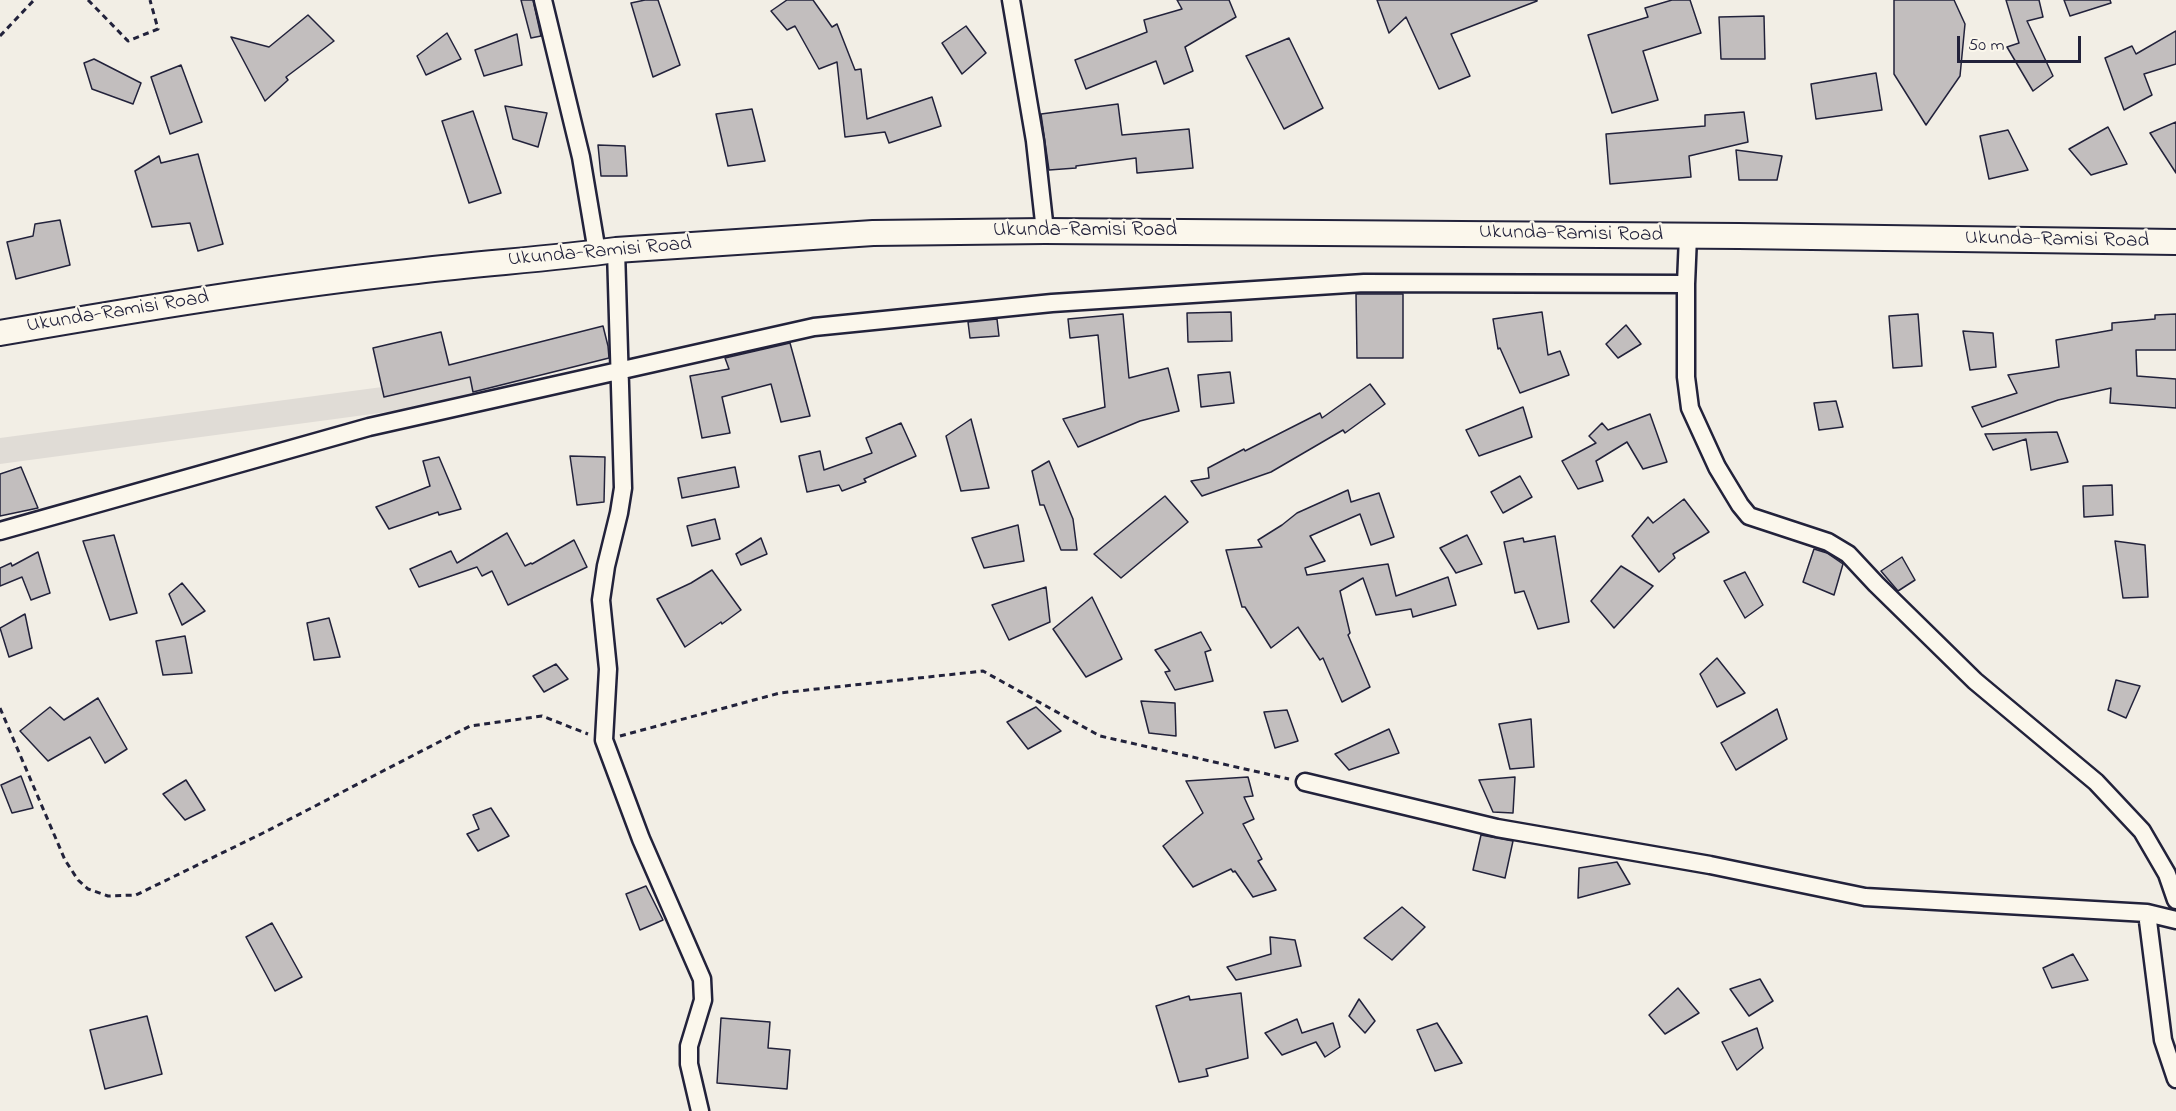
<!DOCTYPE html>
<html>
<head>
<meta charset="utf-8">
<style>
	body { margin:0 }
	#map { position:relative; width:2176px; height:1111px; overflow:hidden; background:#f2eee5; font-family:"Indie Flower",sans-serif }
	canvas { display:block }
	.scale { position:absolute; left:1957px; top:36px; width:124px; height:27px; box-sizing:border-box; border:3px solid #22223b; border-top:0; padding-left:8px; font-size:18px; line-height:21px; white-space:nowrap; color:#22223b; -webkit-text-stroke:4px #fbf7ec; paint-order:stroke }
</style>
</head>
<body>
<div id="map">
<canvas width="2176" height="1111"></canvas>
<div class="scale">50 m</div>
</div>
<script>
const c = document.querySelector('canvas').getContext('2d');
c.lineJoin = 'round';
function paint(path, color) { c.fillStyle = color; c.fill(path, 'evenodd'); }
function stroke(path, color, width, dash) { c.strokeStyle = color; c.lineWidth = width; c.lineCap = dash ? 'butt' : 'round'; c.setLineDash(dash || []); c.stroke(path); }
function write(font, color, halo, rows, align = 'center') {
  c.font = font + ' "Indie Flower",sans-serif'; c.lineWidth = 4.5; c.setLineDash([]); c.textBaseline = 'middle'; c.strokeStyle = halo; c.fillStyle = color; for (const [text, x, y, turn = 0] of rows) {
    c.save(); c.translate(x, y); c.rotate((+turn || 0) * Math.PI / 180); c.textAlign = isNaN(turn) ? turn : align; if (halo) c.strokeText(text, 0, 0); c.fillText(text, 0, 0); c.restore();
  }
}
const built = new Path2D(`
	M 532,367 L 536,392 L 0,464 L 0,438 Z`);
const building = new Path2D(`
	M 521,0 L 533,0 L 541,36 L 531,38 Z
	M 645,0 L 658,0 L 680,65 L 653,77 L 631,3 Z
	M 787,0 L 813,0 L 832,27 L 837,24 L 855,70 L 861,69 L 867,119 L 932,97 L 941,126 L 889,143 L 885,132 L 845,137 L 837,62 L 819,69 L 795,26 L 787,30 L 771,11 Z
	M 1177,0 L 1229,0 L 1236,17 L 1185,47 L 1193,71 L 1164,84 L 1156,61 L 1086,89 L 1075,60 L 1147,32 L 1144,20 L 1182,9 Z
	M 1377,0 L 1537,0 L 1537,1 L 1451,34 L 1470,76 L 1439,89 L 1406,17 L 1389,33 Z
	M 1672,0 L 1690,0 L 1701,33 L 1643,51 L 1658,100 L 1612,113 L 1588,35 L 1648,17 L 1645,8 Z
	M 1894,0 L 1954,0 L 1965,24 L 1960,76 L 1926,125 L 1894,74 Z
	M 2006,0 L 2039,0 L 2043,17 L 2027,21 L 2053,76 L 2033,91 L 2007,47 L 2019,43 Z
	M 2064,0 L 2110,0 L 2111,3 L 2070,16 Z
	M 308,15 L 334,41 L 286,77 L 288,80 L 265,101 L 231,37 L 269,47 Z
	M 1764,16 L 1765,59 L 1721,59 L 1719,17 Z
	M 966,26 L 986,53 L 962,74 L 942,43 Z
	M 2176,31 L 2176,64 L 2144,74 L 2152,95 L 2124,110 L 2105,58 L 2132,46 L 2136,54 Z
	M 447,33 L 461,59 L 426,75 L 417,56 Z
	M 517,34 L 522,65 L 484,76 L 475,50 Z
	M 1289,38 L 1323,108 L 1284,129 L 1246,56 Z
	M 94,59 L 141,83 L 133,104 L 92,89 L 84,63 Z
	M 181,65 L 202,122 L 170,134 L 151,77 Z
	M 1876,73 L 1882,110 L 1816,119 L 1811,84 Z
	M 1118,104 L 1122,135 L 1189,129 L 1193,168 L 1137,173 L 1136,158 L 1076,166 L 1076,168 L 1049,170 L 1041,114 Z
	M 505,106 L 547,113 L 538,147 L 513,139 Z
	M 752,109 L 765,161 L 728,166 L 716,114 Z
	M 473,111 L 501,193 L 469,203 L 442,121 Z
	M 1744,112 L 1748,142 L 1689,156 L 1691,177 L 1610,184 L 1606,134 L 1705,126 L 1705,115 Z
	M 2176,122 L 2176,173 L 2150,133 Z
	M 2108,127 L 2127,164 L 2091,175 L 2069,149 Z
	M 2008,130 L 2028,170 L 1989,179 L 1980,136 Z
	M 598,145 L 625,146 L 627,176 L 601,176 Z
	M 1736,150 L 1782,156 L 1777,180 L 1739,180 Z
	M 198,154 L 223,244 L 198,251 L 190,223 L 152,227 L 135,171 L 159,156 L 161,163 Z
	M 60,220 L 70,265 L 16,279 L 7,242 L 33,236 L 35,224 Z
	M 1356,294 L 1403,294 L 1403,358 L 1357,358 Z
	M 1231,312 L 1232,341 L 1188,342 L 1187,313 Z
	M 1542,312 L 1548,355 L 1560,351 L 1569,375 L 1520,393 L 1500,348 L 1498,349 L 1493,319 Z
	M 1123,314 L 1129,378 L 1168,368 L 1179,411 L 1140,421 L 1078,447 L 1063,419 L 1105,407 L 1098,335 L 1070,338 L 1068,319 Z
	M 1918,314 L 1922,366 L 1893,368 L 1889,316 Z
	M 2176,314 L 2176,350 L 2136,350 L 2137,376 L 2176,379 L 2176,408 L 2110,403 L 2111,388 L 2058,400 L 1982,427 L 1972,407 L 2017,393 L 2008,375 L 2059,367 L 2056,340 L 2112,330 L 2112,323 L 2155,319 L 2155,315 Z
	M 997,319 L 999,336 L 970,338 L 968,322 Z
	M 1626,325 L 1641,344 L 1618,358 L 1606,344 Z
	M 603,326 L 608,346 L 609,358 L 473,392 L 470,377 L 384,397 L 373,348 L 441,332 L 449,365 Z
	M 1963,331 L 1993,333 L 1996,367 L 1970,370 Z
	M 790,343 L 810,416 L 781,422 L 771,384 L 722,397 L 730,433 L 702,438 L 690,376 L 729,369 L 725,358 Z
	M 1230,372 L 1234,403 L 1201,407 L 1198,375 Z
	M 1370,384 L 1385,404 L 1345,433 L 1343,430 L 1271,472 L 1202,496 L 1191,481 L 1209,478 L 1208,468 L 1244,449 L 1245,451 L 1320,413 L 1322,418 Z
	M 1836,401 L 1843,427 L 1819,430 L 1814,403 Z
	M 1523,407 L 1532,437 L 1479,456 L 1466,430 Z
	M 1650,414 L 1667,462 L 1643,469 L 1627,442 L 1596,461 L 1603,481 L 1578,489 L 1562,461 L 1596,443 L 1589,436 L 1602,423 L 1608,430 Z
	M 971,419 L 989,488 L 961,491 L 946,436 Z
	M 901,423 L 916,456 L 864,479 L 866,482 L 842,491 L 839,485 L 807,492 L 799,456 L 820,451 L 824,470 L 872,453 L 866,438 Z
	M 2057,432 L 2068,462 L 2031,470 L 2026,439 L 1993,450 L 1985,434 Z
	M 570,456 L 605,457 L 604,502 L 577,505 Z
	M 439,457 L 461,509 L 439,515 L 438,512 L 389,529 L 376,507 L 430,486 L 423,461 Z
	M 1049,461 L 1073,519 L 1077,550 L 1061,550 L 1044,505 L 1040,505 L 1032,471 Z
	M 21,467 L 38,508 L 0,516 L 0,474 Z
	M 735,467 L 739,487 L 682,498 L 678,478 Z
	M 1520,476 L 1532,497 L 1503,513 L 1491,492 Z
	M 2112,485 L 2113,515 L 2084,517 L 2083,486 Z
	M 1348,490 L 1351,502 L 1379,493 L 1394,537 L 1371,545 L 1360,514 L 1310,536 L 1325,561 L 1305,568 L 1307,575 L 1388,564 L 1396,596 L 1448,577 L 1456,605 L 1413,617 L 1411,609 L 1376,615 L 1363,578 L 1340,591 L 1350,633 L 1348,635 L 1370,687 L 1342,702 L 1323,658 L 1320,660 L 1298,627 L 1271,648 L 1245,607 L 1242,607 L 1226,550 L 1262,547 L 1258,540 L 1282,525 L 1297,513 Z
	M 1165,496 L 1188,522 L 1121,578 L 1094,554 Z
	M 1684,499 L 1709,532 L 1673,554 L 1675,558 L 1659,572 L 1632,536 L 1648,517 L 1653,523 Z
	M 715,519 L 720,539 L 692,546 L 687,526 Z
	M 1018,525 L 1024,561 L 984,568 L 972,538 Z
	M 507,533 L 525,566 L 531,563 L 532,564 L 574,540 L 587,567 L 508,605 L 492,571 L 482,576 L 477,567 L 419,587 L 410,569 L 451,551 L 457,563 Z
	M 114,535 L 137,613 L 110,620 L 83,541 Z
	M 1467,535 L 1482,564 L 1456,573 L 1440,548 Z
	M 1555,536 L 1569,622 L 1538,629 L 1524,591 L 1515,593 L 1504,542 L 1523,538 L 1524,542 Z
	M 761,538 L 767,554 L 741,565 L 736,554 Z
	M 2115,541 L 2145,545 L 2148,597 L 2123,598 Z
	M 1814,549 L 1827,553 L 1843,564 L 1834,595 L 1803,582 Z
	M 38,552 L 50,593 L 31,600 L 22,577 L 0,586 L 0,568 L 11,563 L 12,566 Z
	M 1902,557 L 1915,580 L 1898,591 L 1881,571 Z
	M 1621,566 L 1653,586 L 1614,628 L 1591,601 Z
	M 712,570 L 741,610 L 722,624 L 721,622 L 685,647 L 657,599 L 691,583 Z
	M 1745,572 L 1763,605 L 1745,618 L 1724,581 Z
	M 182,583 L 205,611 L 182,625 L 169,594 Z
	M 1046,587 L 1050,622 L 1009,640 L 992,605 Z
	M 1092,597 L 1122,659 L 1086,677 L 1053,629 Z
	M 25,614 L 32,648 L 9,657 L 0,628 Z
	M 329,618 L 340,657 L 314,660 L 307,623 Z
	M 1201,632 L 1211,650 L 1205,652 L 1213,681 L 1175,690 L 1165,672 L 1170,671 L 1155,650 Z
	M 185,636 L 192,673 L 163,675 L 156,641 Z
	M 1717,658 L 1745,693 L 1717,707 L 1700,674 Z
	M 556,664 L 568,679 L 544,692 L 533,676 Z
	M 2116,680 L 2140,686 L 2126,718 L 2108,710 Z
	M 98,698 L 127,749 L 105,763 L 90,737 L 48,761 L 20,731 L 50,707 L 64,720 Z
	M 1141,701 L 1175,703 L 1176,736 L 1149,733 Z
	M 1036,707 L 1061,731 L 1028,749 L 1007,722 Z
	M 1777,709 L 1787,739 L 1736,770 L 1721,743 Z
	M 1287,710 L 1298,741 L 1275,748 L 1264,712 Z
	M 1531,719 L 1534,767 L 1510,769 L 1499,724 Z
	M 1389,729 L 1399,753 L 1349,770 L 1335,754 Z
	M 21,776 L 33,808 L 12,813 L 1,785 Z
	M 1248,777 L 1253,796 L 1244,797 L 1254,819 L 1243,824 L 1262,859 L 1258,861 L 1276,890 L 1253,897 L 1235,871 L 1233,872 L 1231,869 L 1193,887 L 1163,846 L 1203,813 L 1186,781 Z
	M 1515,777 L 1513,813 L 1493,812 L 1479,780 Z
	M 186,780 L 205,810 L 185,820 L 163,794 Z
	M 491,808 L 509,836 L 478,851 L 467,834 L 479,829 L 473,815 Z
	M 1481,835 L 1513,841 L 1505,878 L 1473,870 Z
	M 1617,862 L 1630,884 L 1578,898 L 1579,868 Z
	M 646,886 L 663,920 L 640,930 L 626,894 Z
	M 1402,907 L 1425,927 L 1392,960 L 1364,938 Z
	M 272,923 L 302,977 L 275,991 L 246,937 Z
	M 1270,937 L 1295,940 L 1301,966 L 1236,980 L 1227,967 L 1271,954 Z
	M 2073,954 L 2088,980 L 2052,988 L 2043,968 Z
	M 1760,979 L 1773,1001 L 1749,1016 L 1730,989 Z
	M 1678,988 L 1699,1013 L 1665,1034 L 1649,1015 Z
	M 1241,993 L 1248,1058 L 1206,1069 L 1208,1076 L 1179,1082 L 1156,1006 L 1189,996 L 1190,1000 Z
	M 1359,999 L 1375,1021 L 1365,1033 L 1349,1016 Z
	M 147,1016 L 162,1074 L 105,1089 L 90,1030 Z
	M 721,1018 L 770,1022 L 768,1048 L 790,1050 L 787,1089 L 717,1083 Z
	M 1297,1019 L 1302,1033 L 1333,1023 L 1340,1047 L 1325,1057 L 1316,1042 L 1282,1055 L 1265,1033 Z
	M 1437,1023 L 1462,1063 L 1435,1071 L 1417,1030 Z
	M 1757,1028 L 1763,1048 L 1737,1070 L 1722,1042 Z`);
const path = new Path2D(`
	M 88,0 L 128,41 L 158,29 L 150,0
	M 0,36 L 34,0
	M 0,708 L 65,860 L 78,880 L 88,889 L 108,896 L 136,895 L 263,833 L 470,726 L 542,716 L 588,734
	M 620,736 L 780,693 L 983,671 L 1100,736 L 1289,779`);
const minor = new Path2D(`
	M 543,0 L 581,157 L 597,252
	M 1011,0 L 1035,141 L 1045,231
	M 616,250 L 623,488 L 619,513 L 606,566 L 601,600 L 608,669 L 604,740 L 641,839 L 702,979 L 703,1000 L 689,1046 L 689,1064 L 700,1111
	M 1686,284 L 1686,377 L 1690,408 L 1717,467 L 1740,505 L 1749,516 L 1828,542 L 1848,554 L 1876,584 L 1975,681 L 2096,782 L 2142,831 L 2167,874 L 2176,900
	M 0,531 L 369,427 L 814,327 L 1052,303 L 1364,283 L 1686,284 L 1688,236
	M 1305,782 L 1497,828 L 1710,865 L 1865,897 L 2147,913 L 2176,920
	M 2147,913 L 2163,1040 L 2176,1079`);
const highway = new Path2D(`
	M 0,333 C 139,309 277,286 417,271 C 484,263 550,259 616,250 L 873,233 L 1045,231 L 1739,236 L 2176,242`);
const streetNames = [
	["Ukunda-Ramisi Road",1085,232],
	["Ukunda-Ramisi Road",1571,235,1],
	["Ukunda-Ramisi Road",2057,241,1],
	["Ukunda-Ramisi Road",600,253,-5],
	["Ukunda-Ramisi Road",118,313,-9]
];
paint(built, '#e0dcd6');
paint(building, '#c2bebe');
stroke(building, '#22223b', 1.5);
stroke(minor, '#22223b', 21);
stroke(highway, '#22223b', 28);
stroke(path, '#22223b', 3, [6, 4.5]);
stroke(minor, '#fbf7ec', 16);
stroke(highway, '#fbf7ec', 24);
write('21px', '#22223b', '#fbf7ec', streetNames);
</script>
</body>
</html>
